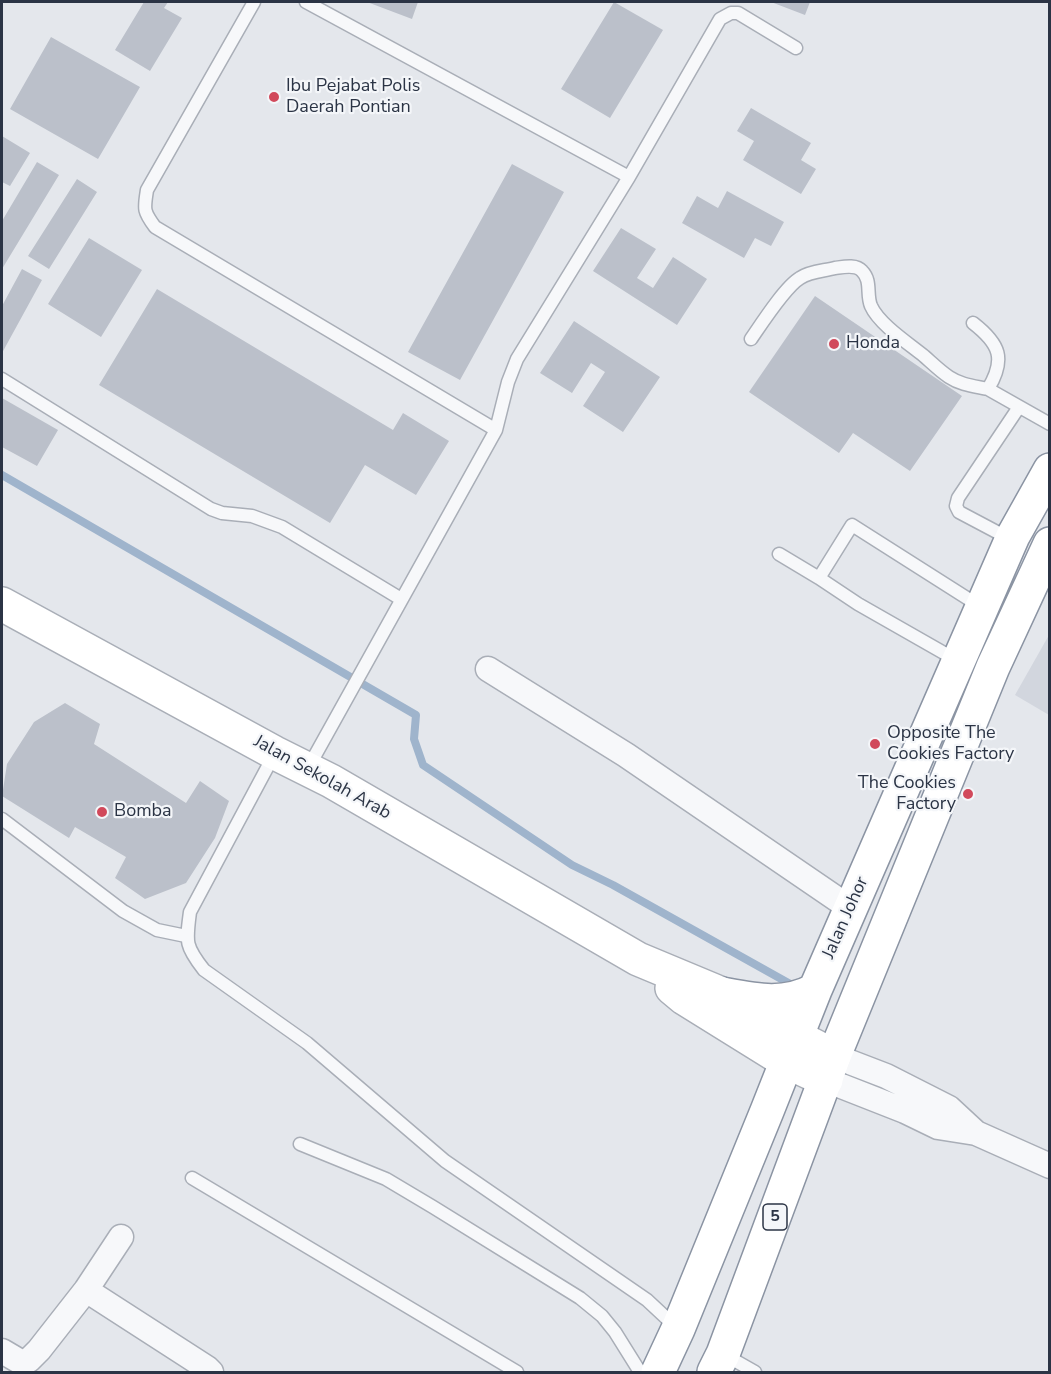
<!DOCTYPE html>
<html>
<head>
<meta charset="utf-8">
<style>
	body { margin:0 }
	#map { position:relative; width:1051px; height:1374px; overflow:hidden; background:#e4e7ec; font-family:"Nunito Sans",sans-serif }
	canvas { display:block }
	.frame { position:absolute; inset:0; border:3px solid #2b3445; pointer-events:none }
</style>
</head>
<body>
<div id="map">
<canvas width="1051" height="1374"></canvas>
<div class="frame"></div>
</div>
<script>
const c = document.querySelector('canvas').getContext('2d');
c.lineJoin = 'round';
function paint(path, color) { c.fillStyle = color; c.fill(path, 'evenodd'); }
function stroke(path, color, width, dash) { c.strokeStyle = color; c.lineWidth = width; c.lineCap = dash ? 'butt' : 'round'; c.setLineDash(dash || []); c.stroke(path); }
function write(font, color, halo, rows, align = 'center') {
  c.font = font + ' "Nunito Sans",sans-serif'; c.lineWidth = 4.5; c.setLineDash([]); c.textBaseline = 'middle'; c.strokeStyle = halo; c.fillStyle = color; for (const [text, x, y, turn = 0] of rows) {
    c.save(); c.translate(x, y); c.rotate((+turn || 0) * Math.PI / 180); c.textAlign = isNaN(turn) ? turn : align; if (halo) c.strokeText(text, 0, 0); c.fillText(text, 0, 0); c.restore();
  }
}
const built = new Path2D(`
	M 1049,635 L 1049,715 L 1015,695 Z`);
const stream = new Path2D(`
	M 2,475 L 416,715 L 414,739 L 423,765 L 572,865 L 613,885 L 792,985`);
const building = new Path2D(`
	M 144,2 L 168,2 L 164,8 L 182,18 L 150,71 L 115,50 Z
	M 367,2 L 418,2 L 412,19 Z
	M 614,2 L 663,30 L 610,118 L 561,89 Z
	M 771,2 L 810,2 L 805,15 Z
	M 51,37 L 140,87 L 98,159 L 10,109 Z
	M 751,108 L 811,143 L 801,160 L 816,169 L 801,194 L 743,160 L 754,141 L 737,131 Z
	M 2,136 L 30,153 L 10,186 L 2,182 Z
	M 37,162 L 59,175 L 2,269 L 2,221 Z
	M 512,164 L 564,192 L 460,380 L 408,352 Z
	M 77,179 L 97,192 L 49,269 L 28,256 Z
	M 727,191 L 784,222 L 771,246 L 755,238 L 744,258 L 682,223 L 697,196 L 718,208 Z
	M 621,228 L 656,249 L 637,278 L 653,288 L 673,257 L 707,279 L 677,325 L 593,271 Z
	M 89,238 L 142,270 L 101,337 L 48,304 Z
	M 22,269 L 42,280 L 2,353 L 2,306 Z
	M 157,289 L 393,430 L 403,413 L 449,441 L 416,495 L 365,465 L 330,523 L 99,385 Z
	M 815,296 L 962,396 L 910,471 L 853,433 L 839,453 L 749,392 Z
	M 574,321 L 660,377 L 623,432 L 583,406 L 605,372 L 591,363 L 572,393 L 540,373 Z
	M 2,398 L 58,430 L 37,466 L 2,447 Z
	M 65,703 L 100,724 L 94,744 L 186,803 L 200,781 L 229,801 L 215,838 L 186,883 L 145,899 L 115,878 L 126,857 L 75,827 L 69,838 L 2,796 L 7,764 L 34,722 Z`);
const lane = new Path2D(`
	M 254,2 L 147,190 C 144,209 143,211 155,227 L 496,430
	M 306,2 L 629,177
	M 973,323 C 1000,344 1006,359 988,389 L 1050,424
	M 751,339 C 762,323 785,287 800,278 C 810,271 824,271 835,268 C 843,267 856,264 862,271 C 872,281 866,294 871,306 C 879,324 908,343 924,356 C 932,363 940,371 949,377 C 961,385 974,386 988,389
	M 2,379 L 211,509 L 222,513 L 252,516 L 282,527 L 401,599
	M 1010,539 L 959,512 L 956,506 L 958,498 L 1019,407
	M 779,554 L 819,578 L 858,604 L 958,661
	M 819,578 L 852,525 L 981,607
	M 275,753 L 190,912 C 186,942 185,946 204,970 L 307,1043 L 445,1161 L 647,1300 L 677,1328
	M 308,768 L 496,430 L 508,382 L 517,359 L 629,177 L 720,19 L 731,13 L 738,13 L 796,48
	M 2,819 L 123,911 L 157,930 L 186,936
	M 300,1144 L 386,1179 L 433,1207 L 580,1298 L 602,1316 L 615,1332 L 640,1372
	M 192,1178 L 517,1372
	M 725,1355 L 755,1372`);
const street = new Path2D(`
	M 488,669 L 626,755 L 850,908
	M 834,1056 L 886,1076 L 949,1108 L 976,1133
	M 826,1080 L 905,1111 L 938,1127 L 976,1133 L 1050,1166
	M 86,1290 L 207,1368 L 211,1372
	M 2,1351 L 19,1361 L 23,1362 L 29,1360 L 39,1350 L 86,1290 L 121,1237`);
const secondary = new Path2D(`
	M 2,604 L 275,753 L 331,781 L 638,959 L 722,994 L 797,1037 L 834,1056
	M 672,988 L 684,998 L 787,1062 L 826,1080`);
const highway = new Path2D(`
	M 722,994 C 754,1000 784,1007 815,990
	M 658,1372 L 678,1329 L 767,1111 L 815,990 L 1013,536 L 1050,470
	M 714,1372 L 723,1354 L 834,1056 L 993,667 L 1050,544`);
const markers = [
	[274,97,6,"#d1495b"],
	[834,344,6,"#d1495b"],
	[875,744,6,"#d1495b"],
	[968,794,6,"#d1495b"],
	[102,812,6,"#d1495b"]
];
const shields = [
	[775,1217,24]
];
const shieldNames = [
	["5",775,1217]
];
const poiNames = [
	["Ibu Pejabat Polis",286,87],
	["Daerah Pontian",286,108],
	["Honda",846,344],
	["Opposite The",887,734],
	["Cookies Factory",887,755],
	["The Cookies",956,784,"right"],
	["Factory",956,805,"right"],
	["Bomba",114,812]
];
const streetNames = [
	["Jalan Sekolah Arab",322,778,29],
	["Jalan Johor",846,918,-66]
];
paint(built, '#d2d6de');
stroke(stream, '#9fb4cc', 8);
paint(building, '#bbc0ca');
stroke(lane, '#a9aeb7', 15);
stroke(street, '#a9aeb7', 27);
stroke(secondary, '#a9aeb7', 36);
stroke(highway, '#8b94a3', 36);
stroke(lane, '#f7f8fa', 12);
stroke(street, '#f7f8fa', 24);
stroke(secondary, '#fff', 33);
stroke(highway, '#fff', 33);
for (const [x, y, r, color] of markers) { const dot = new Path2D(); dot.arc(x, y, r, 0, 2 * Math.PI); c.fillStyle = color; c.fill(dot); stroke(dot, '#f4f6f9', 2); }
for (const [x, y, w] of shields) { const box = new Path2D(); box.roundRect(x - w / 2, y - 13, w, 26, 4.5); c.fillStyle = '#f4f6f9'; c.fill(box); stroke(box, '#2b3445', 1.5); }
write('bold 16px', '#2b3445', null, shieldNames);
write('18px', '#2b3445', '#f4f6f9', poiNames, 'left');
write('18px', '#2b3445', '#f4f6f9', streetNames);
</script>
</body>
</html>
